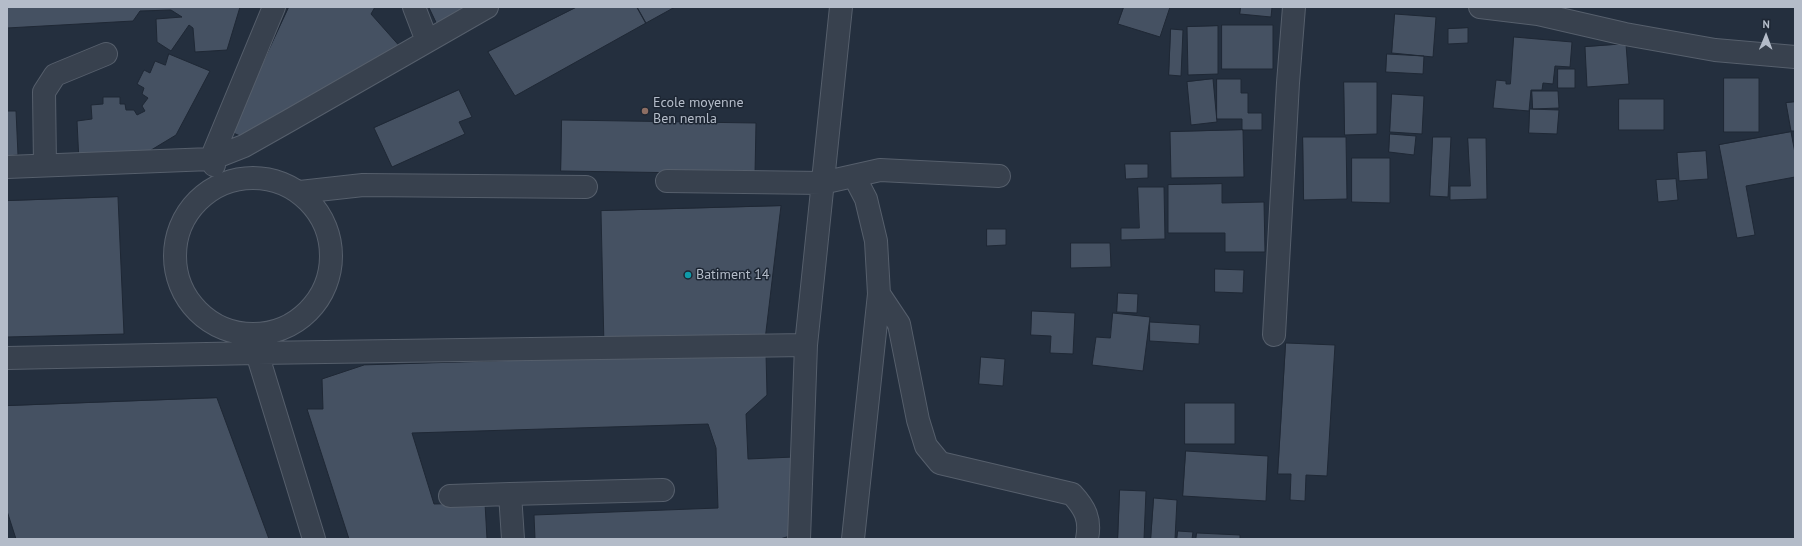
<!DOCTYPE html>
<html>
<head>
<meta charset="utf-8">
<style>
	body { margin:0 }
	#map { position:relative; width:1802px; height:546px; overflow:hidden; background:#242f3e; font-family:"PT Sans",sans-serif }
	canvas { display:block }
	.frame { position:absolute; inset:0; border:8px solid #b4bcc9; pointer-events:none }
	.north { position:absolute; left:1746px; top:16px; width:40px; height:40px; -webkit-text-stroke:3px #1d2633; paint-order:stroke; rotate:1deg; font-size:11px; font-weight:700; line-height:16px; text-align:center; color:#b4bcc9 }
	.north::after { content:''; display:block; margin:auto; width:14px; height:18px; background:#b4bcc9; clip-path:polygon(50% 0,100% 100%,50% 72%,0 100%) }
</style>
</head>
<body>
<div id="map">
<canvas width="1802" height="546"></canvas>
<div class="frame"></div>
<div class="north">N</div>
</div>
<script>
const c = document.querySelector('canvas').getContext('2d');
c.lineJoin = 'round';
function paint(path, color) { c.fillStyle = color; c.fill(path, 'evenodd'); }
function stroke(path, color, width, dash) { c.strokeStyle = color; c.lineWidth = width; c.lineCap = dash ? 'butt' : 'round'; c.setLineDash(dash || []); c.stroke(path); }
function write(font, color, halo, rows, align = 'center') {
  c.font = font + ' "PT Sans",sans-serif'; c.lineWidth = 3; c.setLineDash([]); c.textBaseline = 'middle'; c.strokeStyle = halo; c.fillStyle = color; for (const [text, x, y, turn = 0] of rows) {
    c.save(); c.translate(x, y); c.rotate((+turn || 0) * Math.PI / 180); c.textAlign = isNaN(turn) ? turn : align; if (halo) c.strokeText(text, 0, 0); c.fillText(text, 0, 0); c.restore();
  }
}
const building = new Path2D(`
	M 7,7 L 240,7 L 227,50 L 195,52 L 193,28 L 189,25 L 171,51 L 157,42 L 156,19 L 182,17 L 171,10 L 140,11 L 133,21 L 7,28 Z
	M 289,7 L 375,7 L 371,14 L 403,50 L 247,139 L 231,132 Z
	M 429,7 L 479,7 L 440,30 Z
	M 577,7 L 637,7 L 646,23 L 515,96 L 488,52 Z
	M 637,7 L 675,7 L 646,23 Z
	M 1124,7 L 1170,7 L 1160,37 L 1118,24 Z
	M 1241,7 L 1272,7 L 1271,17 L 1240,14 Z
	M 1395,14 L 1436,17 L 1433,57 L 1392,53 Z
	M 1222,25 L 1273,25 L 1273,69 L 1222,69 Z
	M 1218,26 L 1218,74 L 1188,75 L 1187,27 Z
	M 1468,28 L 1468,43 L 1448,44 L 1448,29 Z
	M 1171,29 L 1183,30 L 1181,76 L 1169,75 Z
	M 1514,37 L 1572,42 L 1570,67 L 1555,66 L 1553,84 L 1543,83 L 1542,90 L 1531,90 L 1529,111 L 1493,108 L 1496,80 L 1506,81 L 1506,84 L 1510,84 Z
	M 1626,44 L 1629,84 L 1587,87 L 1585,47 Z
	M 169,54 L 210,71 L 176,135 L 138,158 L 79,162 L 77,121 L 92,119 L 91,105 L 103,104 L 103,97 L 120,97 L 120,104 L 125,104 L 126,110 L 134,110 L 137,115 L 145,111 L 142,106 L 148,98 L 142,94 L 144,88 L 137,84 L 144,70 L 150,73 L 155,61 L 165,65 Z
	M 1387,54 L 1424,56 L 1423,74 L 1386,72 Z
	M 1558,69 L 1575,69 L 1575,88 L 1558,88 Z
	M 1724,78 L 1759,78 L 1759,132 L 1724,132 Z
	M 1213,79 L 1217,122 L 1191,125 L 1187,82 Z
	M 1217,79 L 1241,79 L 1241,93 L 1248,93 L 1248,113 L 1262,113 L 1262,130 L 1242,130 L 1242,119 L 1217,119 Z
	M 1344,82 L 1377,82 L 1377,134 L 1345,135 Z
	M 459,90 L 472,117 L 459,122 L 465,134 L 392,167 L 374,128 Z
	M 1532,91 L 1558,91 L 1559,108 L 1533,109 Z
	M 1392,94 L 1424,96 L 1422,134 L 1390,132 Z
	M 1619,99 L 1664,99 L 1664,130 L 1619,130 Z
	M 1795,102 L 1795,131 L 1791,131 L 1786,103 Z
	M 1530,109 L 1559,110 L 1557,134 L 1529,133 Z
	M 7,111 L 16,111 L 18,155 L 7,156 Z
	M 562,120 L 756,123 L 755,174 L 561,171 Z
	M 1243,130 L 1244,177 L 1171,178 L 1170,132 Z
	M 1791,132 L 1795,153 L 1795,177 L 1746,186 L 1755,235 L 1737,238 L 1719,145 Z
	M 1390,134 L 1416,136 L 1414,155 L 1389,152 Z
	M 1303,137 L 1346,137 L 1347,199 L 1304,200 Z
	M 1433,137 L 1451,137 L 1448,197 L 1430,196 Z
	M 1468,138 L 1486,138 L 1487,199 L 1450,200 L 1450,186 L 1470,186 Z
	M 1706,151 L 1708,179 L 1679,181 L 1677,153 Z
	M 1352,158 L 1390,158 L 1390,203 L 1352,202 Z
	M 1125,164 L 1148,164 L 1148,178 L 1126,179 Z
	M 1676,179 L 1678,200 L 1658,202 L 1656,180 Z
	M 1222,184 L 1222,203 L 1264,202 L 1265,252 L 1225,252 L 1225,233 L 1168,233 L 1168,185 Z
	M 1138,187 L 1164,187 L 1165,239 L 1121,240 L 1121,228 L 1139,228 Z
	M 118,197 L 124,334 L 7,337 L 7,201 Z
	M 781,206 L 765,340 L 604,347 L 601,211 Z
	M 987,229 L 1006,229 L 1006,245 L 987,246 Z
	M 1071,243 L 1110,243 L 1111,267 L 1071,268 Z
	M 1215,269 L 1244,270 L 1243,293 L 1215,292 Z
	M 1118,293 L 1138,294 L 1137,313 L 1117,312 Z
	M 1032,311 L 1075,313 L 1073,354 L 1050,353 L 1051,336 L 1031,335 Z
	M 1113,313 L 1150,317 L 1143,371 L 1092,365 L 1096,337 L 1110,338 Z
	M 1150,322 L 1200,325 L 1199,344 L 1150,341 Z
	M 1286,343 L 1335,345 L 1327,476 L 1306,475 L 1305,501 L 1290,500 L 1291,474 L 1278,474 Z
	M 766,353 L 767,395 L 746,414 L 748,459 L 794,457 L 790,536 L 780,539 L 535,539 L 534,515 L 718,508 L 716,448 L 708,424 L 412,433 L 434,504 L 485,503 L 487,539 L 349,539 L 307,409 L 323,409 L 322,379 L 364,365 Z
	M 981,357 L 1005,359 L 1003,386 L 979,384 Z
	M 217,398 L 269,539 L 16,539 L 7,511 L 7,406 Z
	M 1185,403 L 1235,403 L 1235,444 L 1185,444 Z
	M 1186,451 L 1268,456 L 1266,501 L 1183,496 Z
	M 1120,490 L 1146,491 L 1144,539 L 1118,539 Z
	M 1154,498 L 1177,500 L 1175,539 L 1151,539 Z
	M 1178,531 L 1193,532 L 1192,539 L 1177,539 Z
	M 1197,533 L 1240,535 L 1240,539 L 1196,539 Z`);
const minor = new Path2D(`
	M 414,7 L 427,41
	M 1480,7 L 1538,14 L 1625,34 L 1715,50 L 1795,57
	M 45,165 L 44,92 L 55,75 L 106,54
	M 214,165 L 211,159 L 274,7
	M 7,167 L 211,159 L 244,146 L 290,120 L 487,7
	M175 256a78 78 0 1 1 156 0a78 78 0 1 1-156 0Z
	M 667,181 L 822,183 L 880,170 L 999,176
	M 300,192 L 363,185 L 586,187
	M 879,294 L 899,324 L 918,420 L 926,446 L 940,463 L 1072,494 C 1085,508 1091,519 1087,539
	M 1274,335 L 1288,83 L 1294,7
	M 255,338 L 257,353 L 314,539
	M 7,358 L 257,353 L 806,345
	M 510,494 L 663,490
	M 450,496 L 510,494 L 513,539
	M 799,539 L 806,345 L 841,7
	M 853,539 L 879,294 L 876,241 L 866,199 L 854,176`);
const markers = [
	[645,111,4,"#8d6e63"],
	[688,275,4,"#0f9aa8"]
];
const poiNames = [
	["Ecole moyenne",653,103],
	["Ben nemla",653,119],
	["Batiment 14",696,275]
];
paint(building, '#455162');
stroke(building, '#1f2835', 1);
stroke(minor, '#565f6c', 24);
stroke(minor, '#38414e', 22);
for (const [x, y, r, color] of markers) { const dot = new Path2D(); dot.arc(x, y, r, 0, 2 * Math.PI); c.fillStyle = color; c.fill(dot); stroke(dot, '#1d2633', 1.5); }
write('14px', '#b4bcc9', '#1d2633', poiNames, 'left');
</script>
</body>
</html>
